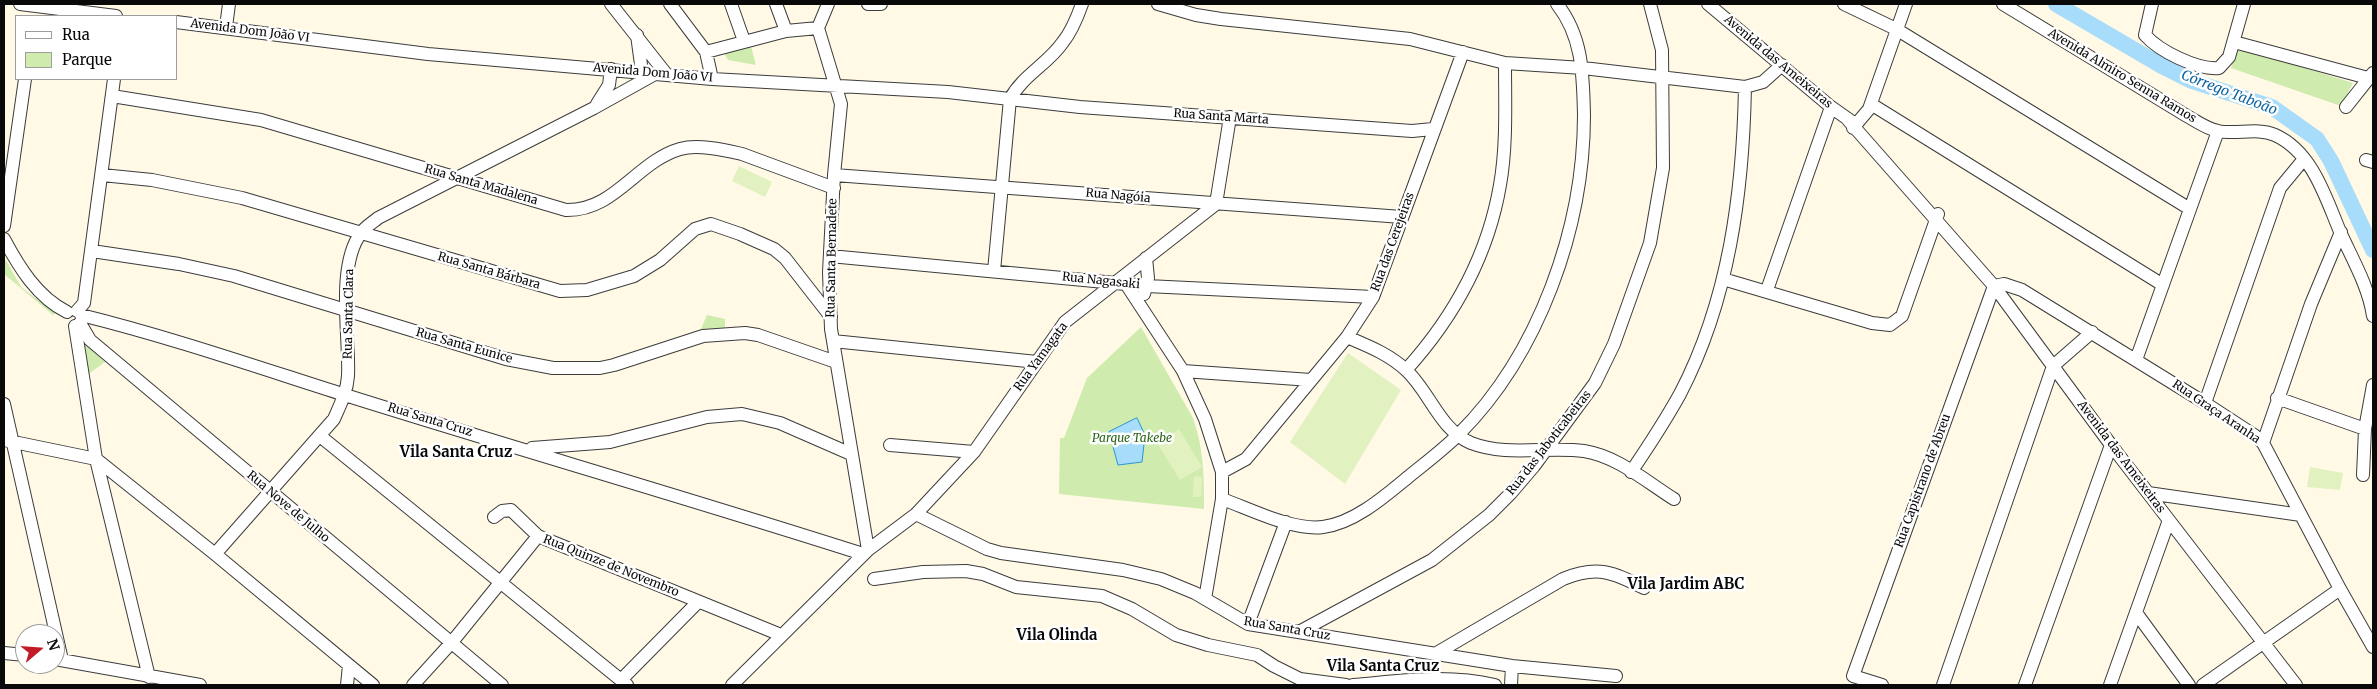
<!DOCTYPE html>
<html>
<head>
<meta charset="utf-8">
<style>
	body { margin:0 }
	#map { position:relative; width:2377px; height:689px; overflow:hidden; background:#fff9e6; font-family:Merriweather,serif }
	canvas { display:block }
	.frame { position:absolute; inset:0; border:5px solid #090909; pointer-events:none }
	.legend { position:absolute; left:15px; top:15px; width:162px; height:65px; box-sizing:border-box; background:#fff; border:1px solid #9d9d9d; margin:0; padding:6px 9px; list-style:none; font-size:15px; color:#090909 }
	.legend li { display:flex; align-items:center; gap:10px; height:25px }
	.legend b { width:25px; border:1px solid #9d9d9d }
	.north { position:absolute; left:15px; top:624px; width:50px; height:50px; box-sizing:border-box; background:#fff; border:1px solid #9d9d9d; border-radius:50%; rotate:72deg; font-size:14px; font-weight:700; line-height:20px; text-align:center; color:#090909 }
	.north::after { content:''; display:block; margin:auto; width:18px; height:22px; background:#c01b26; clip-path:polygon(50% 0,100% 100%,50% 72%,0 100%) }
</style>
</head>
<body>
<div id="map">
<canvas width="2377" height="689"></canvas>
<div class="frame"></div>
<ul class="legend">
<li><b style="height:6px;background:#fff"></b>Rua</li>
<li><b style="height:14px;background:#cfebae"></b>Parque</li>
</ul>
<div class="north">N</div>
</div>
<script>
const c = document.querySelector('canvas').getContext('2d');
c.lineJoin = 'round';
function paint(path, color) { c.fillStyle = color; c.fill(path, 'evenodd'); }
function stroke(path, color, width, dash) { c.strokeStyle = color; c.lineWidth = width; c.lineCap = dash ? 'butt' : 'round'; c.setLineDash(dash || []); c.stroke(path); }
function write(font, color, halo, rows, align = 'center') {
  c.font = font + ' Merriweather,serif'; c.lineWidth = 5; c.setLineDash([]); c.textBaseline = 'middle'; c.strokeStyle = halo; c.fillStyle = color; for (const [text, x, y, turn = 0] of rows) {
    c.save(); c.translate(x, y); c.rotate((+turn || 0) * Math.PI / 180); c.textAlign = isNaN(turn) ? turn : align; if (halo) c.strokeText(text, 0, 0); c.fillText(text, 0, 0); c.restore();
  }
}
const green = new Path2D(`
	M 751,46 L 756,65 L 728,60 L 724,53 Z
	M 2238,47 L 2353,83 L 2341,106 L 2231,68 Z
	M 4,257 L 21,287 L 55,313 L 53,315 L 4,274 Z
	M 707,315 L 725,319 L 725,332 L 706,334 L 701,329 Z
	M 1141,327 L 1193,418 C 1204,449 1204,477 1204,509 L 1059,494 L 1060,438 L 1064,438 L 1087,378 Z
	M 85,343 L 105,362 L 87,375 Z`);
const pitch = new Path2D(`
	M 739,166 L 772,182 L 765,197 L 732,181 Z
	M 1348,353 L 1401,390 L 1345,484 L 1290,442 Z
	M 1179,429 L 1202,467 L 1180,480 L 1157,443 Z
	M 2310,467 L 2343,473 L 2340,490 L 2307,487 Z
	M 1194,476 L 1202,477 L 1201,497 L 1193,497 Z`);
const water = new Path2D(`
	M 1137,418 L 1145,435 L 1142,462 L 1118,465 L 1109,432 Z`);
const river = new Path2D(`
	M 2056,4 L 2162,66 L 2192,81 L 2272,107 L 2317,139 L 2331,161 L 2373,250`);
const minor = new Path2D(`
	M 20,4 L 116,16
	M 611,4 L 667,75
	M 670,4 L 706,52 L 712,79
	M 731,4 L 744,41
	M 776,4 L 786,31
	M 868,4 L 881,4
	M 1158,4 L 1196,15 L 1221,19 L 1410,39 L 1505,63 L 1583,68 L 1745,87 L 1763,82 L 1782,65
	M 1708,4 L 1831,107 L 1855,124
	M 1844,4 L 1896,29 L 2190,209
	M 2003,4 L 2187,116 C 2196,121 2207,129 2218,131 C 2236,135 2257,127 2275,135 C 2313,152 2326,199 2341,234 C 2353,260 2369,288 2373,316
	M 2152,4 L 2145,35 C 2159,51 2197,70 2219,68 L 2229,57 L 2244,4
	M 176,22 L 428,54 L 712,79 L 948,92 L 1080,107 L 1412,131 L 1433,129
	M 226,27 L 229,4
	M 818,28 L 841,104 L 834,175 L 829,272 L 831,329 L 868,550
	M 818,28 L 828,4
	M 637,35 L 642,72
	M 2234,42 L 2368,78
	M 706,52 L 786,31 L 818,28
	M 112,96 L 261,120 L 566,210 C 615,211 636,162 680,149 C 698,144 724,150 742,154 L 834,188
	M 597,104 L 609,85 L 611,69
	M 1871,104 L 2163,285
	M 2346,107 L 2373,73
	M 1848,120 L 1994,286 L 2111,445 L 2296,685
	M 1853,128 L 1869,109 L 1906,4
	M 2366,160 L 2373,162
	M 102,175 L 152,180 L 242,198 L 560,291 L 587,290 L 634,276 L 660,260 L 695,229 L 711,224 L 740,234 L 774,249 L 785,258 L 831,317
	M 834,175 L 1402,217
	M 4,226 L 25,79
	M 4,239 C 19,267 37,297 67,312
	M 92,251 L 179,264 L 234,276 L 506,359 L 553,368 L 600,368 L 614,365 L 703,336 L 745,333 L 758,335 L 836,362
	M 830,256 L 1147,286 L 1373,297
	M 994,271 L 1010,99 C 1023,75 1048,64 1063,42 C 1072,31 1077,18 1082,4
	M 1723,279 L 1872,323 L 1890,325 L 1902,316 L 1938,214
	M 1126,284 L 1183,371 L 1205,419 L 1222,472 L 1222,499 L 1205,599
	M 1994,286 L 2004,284 L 2022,290 L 2205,403 L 2254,435 L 2263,443 L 2340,589 L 2373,647
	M 1767,290 L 1831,107
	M 1144,294 L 1148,278 L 1146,258
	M 77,311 L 84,303 L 114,79
	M 81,315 C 170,337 257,367 345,395 C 517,449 691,499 863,554
	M 80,323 L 90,340 L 502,685
	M 75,326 L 96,459 L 149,677
	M 1347,337 C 1368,346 1389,354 1406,370 C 1430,392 1439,429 1471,443 C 1507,457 1547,446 1584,451 C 1617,456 1647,482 1674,499
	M 833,341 L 1037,362
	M 2136,360 L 2218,131
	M 1406,370 C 1453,318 1488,255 1500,185 C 1507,146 1505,103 1505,63
	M 1183,371 L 1311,380
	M 2277,398 L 2365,429 L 2373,385
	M 2205,403 L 2280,188 L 2304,159
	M 4,404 L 62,660
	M 320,436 L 627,685
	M 4,440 L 96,459 L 215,554 L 373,685
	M 2263,443 L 2311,304 L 2341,232
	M 890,445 L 974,452
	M 532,448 L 610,442 L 707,417 L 742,414 L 780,423 L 851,454
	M 1222,472 L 1246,459 L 1347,337 L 1373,297 L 1463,52
	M 1631,472 C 1648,447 1665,421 1680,394 C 1729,300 1743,193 1745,87
	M 2363,475 L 2365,429
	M 2148,493 L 2301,515
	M 1222,499 C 1250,509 1293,531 1323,527 C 1354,523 1384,497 1407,478 C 1424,464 1443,450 1459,434 C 1539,354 1584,228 1584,115 C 1583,75 1583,37 1557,4
	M 916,514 L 987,549 L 1001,553 L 1123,570 L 1161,579 L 1195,593 L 1248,624 L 1512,666 L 1616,676
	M 494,517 L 502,511 L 511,510 L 538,536 L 781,635
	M 215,554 L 334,419 C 340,405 347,392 348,376 C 350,337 336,266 361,233 C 365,227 372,223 378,218 L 594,108 L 655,74
	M 874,579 L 923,572 L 966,571 L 983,574 L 1016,587 L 1102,596 L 1132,609 L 1176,635 L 1208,645 L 1257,655 L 1274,666 L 1300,679 L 1346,685
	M 2137,614 L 2189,685
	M 1248,624 L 1286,522
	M 1299,632 L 1432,560 L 1489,515 L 1511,493 L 1534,466 L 1595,383 L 1614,344 L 1650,243 L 1663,168 L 1662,50 L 1650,4
	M 4,653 L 25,655
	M 1435,654 L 1563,579 C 1597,565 1613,572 1644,588
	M 55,659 L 200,685
	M 621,680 L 698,602
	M 347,685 L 349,665
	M 413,685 L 452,642 L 538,536
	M 732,685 L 868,550 L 916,514 L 974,452 L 1065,322 L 1216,204 L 1230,117
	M 1353,685 C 1402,681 1446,674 1495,685
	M 1511,685 L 1512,666
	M 1882,685 L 1853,676 L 1994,286
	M 1943,685 L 2053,366 L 2092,332
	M 2025,685 L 2111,445
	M 2110,685 L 2169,520
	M 2203,685 L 2340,589`);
const streetNames = [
	["Avenida Dom João VI",250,31,7],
	["Avenida das Ameixeiras",1778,62,40],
	["Avenida Dom João VI",653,73,5],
	["Avenida Almiro Senna Ramos",2122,76,31],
	["Rua Santa Marta",1221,117,4],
	["Rua Santa Madalena",481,185,16],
	["Rua Nagóia",1118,196,5],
	["Rua das Cerejeiras",1393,242,-70],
	["Rua Santa Bernadete",832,258,-89],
	["Rua Santa Bárbara",489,271,16],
	["Rua Nagasaki",1101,281,6],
	["Rua Santa Clara",349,314,-89],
	["Rua Santa Eunice",464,346,16],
	["Rua Yamagata",1041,357,-54],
	["Rua Graça Aranha",2216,412,34],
	["Rua Santa Cruz",430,420,17],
	["Rua das Jaboticabeiras",1549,443,-52],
	["Avenida das Ameixeiras",2121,457,53],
	["Rua Capistrano de Abreu",1923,481,-70],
	["Rua Nove de Julho",288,507,40],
	["Rua Quinze de Novembro",611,566,22],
	["Rua Santa Cruz",1287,629,10]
];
const parkNames = [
	["Parque Takebe",1132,439]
];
const waterNames = [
	["Córrego Taboão",2229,93,21]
];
const quarterNames = [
	["Vila Santa Cruz",456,453],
	["Vila Jardim ABC",1686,585],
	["Vila Olinda",1057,636],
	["Vila Santa Cruz",1383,667]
];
paint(green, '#cfebae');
paint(pitch, '#e2f1c0');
paint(water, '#a7ddfa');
stroke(water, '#2a95d5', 1);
stroke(river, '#a7ddfa', 16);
stroke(minor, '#3c3c3c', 14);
stroke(minor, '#fff', 12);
write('12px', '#090909', '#fff', streetNames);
write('italic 12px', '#296317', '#fff', parkNames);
write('italic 14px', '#0d64a1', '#fff', waterNames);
write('bold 15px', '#090909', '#fff', quarterNames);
</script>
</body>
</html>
